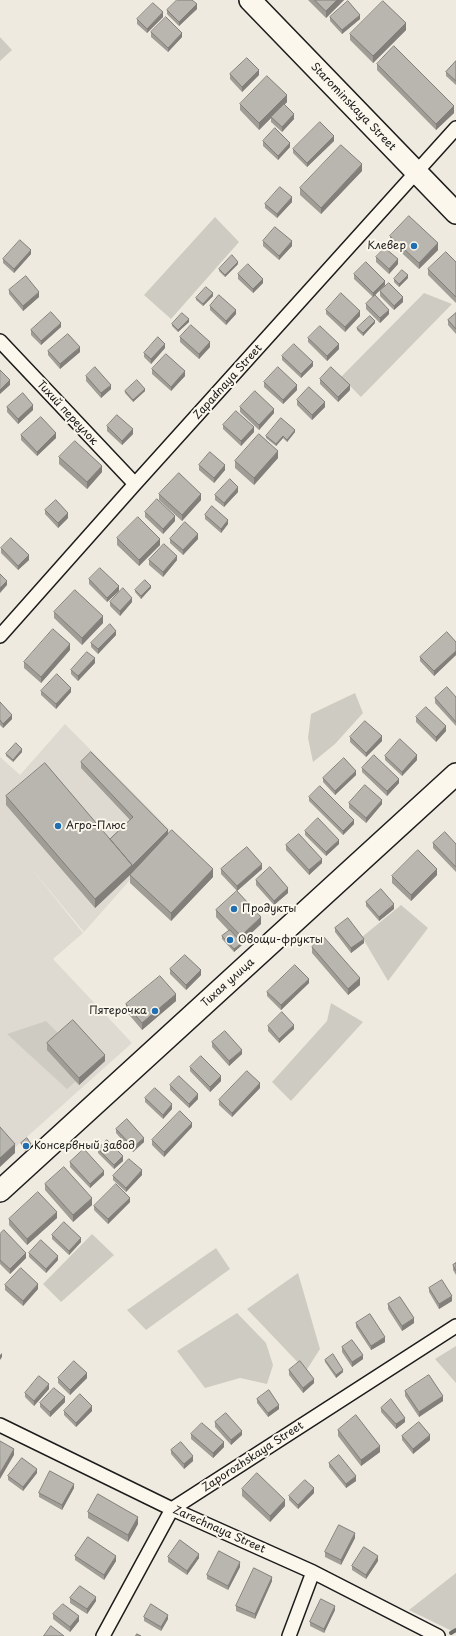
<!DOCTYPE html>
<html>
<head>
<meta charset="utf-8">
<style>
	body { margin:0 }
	canvas { display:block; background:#eeeadf }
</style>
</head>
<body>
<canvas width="456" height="1636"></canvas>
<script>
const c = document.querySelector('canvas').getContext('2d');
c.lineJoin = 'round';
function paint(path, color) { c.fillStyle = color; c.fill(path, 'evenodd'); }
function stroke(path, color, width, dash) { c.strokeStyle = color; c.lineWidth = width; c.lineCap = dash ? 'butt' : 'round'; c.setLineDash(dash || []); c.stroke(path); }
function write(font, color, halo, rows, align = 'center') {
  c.font = font + ' "Playpen Sans",sans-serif'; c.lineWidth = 4; c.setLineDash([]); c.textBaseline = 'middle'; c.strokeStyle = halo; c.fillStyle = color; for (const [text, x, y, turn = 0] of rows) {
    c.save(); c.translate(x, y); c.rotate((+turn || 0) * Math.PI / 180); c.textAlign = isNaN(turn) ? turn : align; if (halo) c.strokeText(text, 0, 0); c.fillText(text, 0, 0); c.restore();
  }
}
const built = new Path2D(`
	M 65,724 L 175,835 L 168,837 L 84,932 L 27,863 L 83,933 L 53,959 L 132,1043 L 0,1161 L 0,757 L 20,775 Z`);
const green = new Path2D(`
	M 0,37 L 12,50 L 0,61 Z
	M 215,217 L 239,242 L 171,319 L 144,295 Z
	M 424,293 L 452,304 L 361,397 L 341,377 Z
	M 355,693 L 363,713 L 335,744 L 313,762 L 308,738 L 311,714 Z
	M 401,905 L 428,928 L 388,981 L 362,937 Z
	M 331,1003 L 363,1022 L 291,1101 L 272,1082 L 327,1021 Z
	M 46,1021 L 92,1067 L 67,1089 L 7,1034 Z
	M 92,1234 L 114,1255 L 61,1302 L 43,1284 Z
	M 216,1248 L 230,1269 L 146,1330 L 127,1310 Z
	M 298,1273 L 320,1349 L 306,1371 L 247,1309 Z
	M 237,1313 L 266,1343 L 273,1365 L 267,1384 L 240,1378 L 205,1388 L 177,1351 Z
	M 456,1346 L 456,1383 L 435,1359 Z
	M 456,1573 L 456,1633 L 409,1610 Z`);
const stream = new Path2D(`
	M 451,1633 L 456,1630`);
const minor = new Path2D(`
	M 0,341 L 135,484
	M 0,636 L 135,484 L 456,128
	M 0,1425 L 172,1509 L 313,1572 L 438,1636
	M 103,1636 L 172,1509 L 456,1326
	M 289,1636 L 313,1572`);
const primary = new Path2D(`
	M 250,0 L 456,213
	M 0,1191 L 456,774`);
const wall = new Path2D(`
	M 308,0 L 344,0 L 326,18 Z
	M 197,9 L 179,26 L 167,14 L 167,10 Z
	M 163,17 L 147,33 L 137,24 L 137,19 Z
	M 330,17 L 360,19 L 342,34 L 330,21 Z
	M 406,30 L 373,63 L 350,40 L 350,34 Z
	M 151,32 L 182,37 L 168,52 L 151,37 Z
	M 456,61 L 456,85 L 446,76 L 446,72 Z
	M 377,64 L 454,113 L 436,130 L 377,70 Z
	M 230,74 L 259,75 L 242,92 L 230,79 Z
	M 287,102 L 284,105 L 294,119 L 282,132 L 271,122 L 271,118 L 259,130 L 240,110 L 240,104 Z
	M 263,141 L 290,147 L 278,160 L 263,146 Z
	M 334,141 L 307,167 L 293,153 L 293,149 Z
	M 362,171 L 321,214 L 300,195 L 300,188 Z
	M 292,202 L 277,218 L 265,208 L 265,204 Z
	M 390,236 L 438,250 L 419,269 L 390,242 Z
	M 263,241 L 292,246 L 279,260 L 263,246 Z
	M 31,254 L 14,273 L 3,263 L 3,259 Z
	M 376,257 L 398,264 L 389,274 L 376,262 Z
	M 456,262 L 456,303 L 428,275 L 428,269 Z
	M 238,264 L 225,277 L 219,271 L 219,269 Z
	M 238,274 L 263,283 L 253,293 L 238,279 Z
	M 354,274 L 385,285 L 375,295 L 389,314 L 380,323 L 366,309 L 366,304 L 373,297 L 354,279 Z
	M 408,278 L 399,287 L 394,282 L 394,279 Z
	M 9,290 L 39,297 L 23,311 L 9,294 Z
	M 380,291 L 403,302 L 394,310 L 380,296 Z
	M 213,296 L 203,306 L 196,300 L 196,298 Z
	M 210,306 L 236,314 L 226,325 L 210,310 Z
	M 326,310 L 360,316 L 345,332 L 326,314 Z
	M 456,313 L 456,334 L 448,325 L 448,320 Z
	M 189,322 L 178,332 L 172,326 L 172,324 Z
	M 375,323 L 363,336 L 357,330 L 357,328 Z
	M 61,327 L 41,345 L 31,335 L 31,330 Z
	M 180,337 L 210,347 L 199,359 L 180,342 Z
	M 308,338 L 339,349 L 327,361 L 308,342 Z
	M 165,348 L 151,364 L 144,357 L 144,353 Z
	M 48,351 L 80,352 L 60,369 L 48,355 Z
	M 282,356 L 313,366 L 301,378 L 282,360 Z
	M 152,369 L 185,376 L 171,391 L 152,374 Z
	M 86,376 L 111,389 L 101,398 L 86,381 Z
	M 320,379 L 350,390 L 338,402 L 320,384 Z
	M 264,382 L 297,390 L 283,404 L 264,387 Z
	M 125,391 L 145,391 L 133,402 L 125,393 Z
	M 297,400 L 325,407 L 312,420 L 297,405 Z
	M 7,407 L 33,410 L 18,424 L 7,412 Z
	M 240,407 L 274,413 L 259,430 L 240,412 Z
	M 223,425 L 254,432 L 241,446 L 223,429 Z
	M 107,426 L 133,434 L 122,445 L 107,431 Z
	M 295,432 L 287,442 L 283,438 L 276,446 L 266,438 L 266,436 Z
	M 21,435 L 56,438 L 37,456 L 21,440 Z
	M 59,457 L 102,472 L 87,489 L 59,464 Z
	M 278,458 L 254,485 L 235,468 L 235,461 Z
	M 199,465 L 225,470 L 214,483 L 199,470 Z
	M 238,492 L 224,507 L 215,500 L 215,495 Z
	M 159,494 L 201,500 L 182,521 L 159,500 Z
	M 45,510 L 68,518 L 58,528 L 45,514 Z
	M 145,512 L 175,521 L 163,534 L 145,517 Z
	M 205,515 L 228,524 L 221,533 L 205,519 Z
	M 117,538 L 160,545 L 139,566 L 117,545 Z
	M 170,539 L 198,539 L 183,555 L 170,543 Z
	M 1,548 L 29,560 L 18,570 L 1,553 Z
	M 149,560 L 177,560 L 163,577 L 149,565 Z
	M 89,579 L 119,591 L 107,602 L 89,584 Z
	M 151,588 L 141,599 L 135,592 L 135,590 Z
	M 110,602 L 132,602 L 120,616 L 110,606 Z
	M 54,612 L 103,623 L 82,645 L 54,618 Z
	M 116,635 L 98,654 L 91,647 L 91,643 Z
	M 456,642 L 456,655 L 434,676 L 420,661 L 420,657 Z
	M 70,650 L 41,683 L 24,668 L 24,662 Z
	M 95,663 L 78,681 L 71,674 L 71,670 Z
	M 41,691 L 71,692 L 56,709 L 41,695 Z
	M 456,697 L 456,726 L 435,703 L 435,698 Z
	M 0,702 L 12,719 L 3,728 L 0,725 Z
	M 416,717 L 446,731 L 436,742 L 416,722 Z
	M 350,737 L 382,741 L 366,757 L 350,742 Z
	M 22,752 L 13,762 L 6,756 L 6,754 Z
	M 385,756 L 417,760 L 402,776 L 385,760 Z
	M 81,762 L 168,835 L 213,877 L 171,921 L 130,883 L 130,875 L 95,908 L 6,805 L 6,796 L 110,839 L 130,820 L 81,768 Z
	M 362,768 L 399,783 L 387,796 L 362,772 Z
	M 356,775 L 335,795 L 323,782 L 323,778 Z
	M 309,797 L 354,824 L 343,835 L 309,801 Z
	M 349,803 L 382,804 L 366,823 L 349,808 Z
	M 305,831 L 339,844 L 326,856 L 305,835 Z
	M 433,843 L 456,844 L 456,872 L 433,848 Z
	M 286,845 L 322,863 L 309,875 L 286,850 Z
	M 221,869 L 262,869 L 237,891 L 221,874 Z
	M 437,875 L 411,901 L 392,883 L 392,876 Z
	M 256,880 L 288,893 L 274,905 L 256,885 Z
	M 366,902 L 394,909 L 379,921 L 366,906 Z
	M 216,910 L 261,924 L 241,942 L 242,945 L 234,952 L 222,939 L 222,936 L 229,931 L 216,917 Z
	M 335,928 L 364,943 L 351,953 L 335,932 Z
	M 312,947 L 360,985 L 348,995 L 312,953 Z
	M 170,969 L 201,975 L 186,990 L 170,974 Z
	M 309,983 L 281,1010 L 267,996 L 267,992 Z
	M 176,1001 L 142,1030 L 126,1011 L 126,1004 Z
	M 268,1026 L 294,1029 L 279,1043 L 268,1031 Z
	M 212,1042 L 242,1054 L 229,1066 L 212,1047 Z
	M 47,1043 L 105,1061 L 79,1085 L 47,1050 Z
	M 190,1067 L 221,1081 L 210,1092 L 190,1071 Z
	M 170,1085 L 198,1099 L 189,1108 L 170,1090 Z
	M 260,1088 L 232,1117 L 219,1105 L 219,1100 Z
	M 145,1098 L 172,1109 L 163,1119 L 145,1102 Z
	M 192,1127 L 164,1157 L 152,1145 L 152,1140 Z
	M 116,1129 L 144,1142 L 133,1152 L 116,1133 Z
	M 21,1143 L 31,1146 L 25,1151 L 21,1145 Z
	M 98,1149 L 123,1161 L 114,1169 L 98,1153 Z
	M 70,1162 L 104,1175 L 90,1188 L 70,1167 Z
	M 142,1175 L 126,1192 L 113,1180 L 113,1176 Z
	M 45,1184 L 92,1205 L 73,1222 L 45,1190 Z
	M 130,1202 L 108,1224 L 94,1210 L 94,1206 Z
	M 57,1218 L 27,1245 L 9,1225 L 9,1219 Z
	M 0,1234 L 26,1258 L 10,1274 L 0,1264 Z
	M 52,1235 L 81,1242 L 69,1255 L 52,1239 Z
	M 29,1253 L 58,1260 L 46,1273 L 29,1257 Z
	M 456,1263 L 456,1275 L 453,1270 L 453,1265 Z
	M 5,1285 L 38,1289 L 23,1306 L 5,1290 Z
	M 429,1288 L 452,1301 L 439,1309 L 429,1292 Z
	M 388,1304 L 414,1323 L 402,1331 L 388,1309 Z
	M 356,1323 L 385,1342 L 371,1350 L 356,1327 Z
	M 342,1347 L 363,1359 L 352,1367 L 342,1352 Z
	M 325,1360 L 343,1372 L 336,1378 L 325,1362 Z
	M 289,1370 L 314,1383 L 303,1393 L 289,1375 Z
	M 58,1378 L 87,1378 L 70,1395 L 58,1383 Z
	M 49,1389 L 34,1406 L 25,1397 L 25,1393 Z
	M 405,1391 L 443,1401 L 419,1417 L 405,1396 Z
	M 257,1399 L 279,1409 L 268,1417 L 257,1403 Z
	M 65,1402 L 50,1417 L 40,1407 L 40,1403 Z
	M 381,1408 L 405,1422 L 396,1429 L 381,1412 Z
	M 64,1411 L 92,1411 L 76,1427 L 64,1415 Z
	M 215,1422 L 242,1435 L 231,1445 L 215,1427 Z
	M 338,1430 L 380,1452 L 361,1466 L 338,1436 Z
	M 191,1434 L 224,1447 L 213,1458 L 191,1439 Z
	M 402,1436 L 430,1440 L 413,1454 L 402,1440 Z
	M 171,1450 L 193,1461 L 184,1469 L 171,1454 Z
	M 329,1463 L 356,1481 L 346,1488 L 329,1467 Z
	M 37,1473 L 23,1491 L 8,1480 L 8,1476 Z
	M 74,1488 L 62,1510 L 39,1497 L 39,1493 Z
	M 242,1489 L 285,1506 L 270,1522 L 242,1496 Z
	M 314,1493 L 298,1509 L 289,1500 L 289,1496 Z
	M 88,1512 L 138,1524 L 128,1542 L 88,1518 Z
	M 355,1538 L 341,1565 L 325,1557 L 325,1552 Z
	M 75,1556 L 116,1561 L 104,1580 L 75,1560 Z
	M 168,1557 L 199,1558 L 187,1575 L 168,1562 Z
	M 378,1561 L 366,1579 L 352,1570 L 352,1566 Z
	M 240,1567 L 228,1590 L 207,1579 L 207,1575 Z
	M 272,1581 L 255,1619 L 236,1611 L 236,1606 Z
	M 70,1598 L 96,1601 L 87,1614 L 70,1603 Z
	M 335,1610 L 324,1633 L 310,1626 L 310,1622 Z
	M 53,1614 L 79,1621 L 70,1632 L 53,1619 Z
	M 144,1617 L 168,1619 L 161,1631 L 144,1621 Z`);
const shadedWall = new Path2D(`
	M 337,0 L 344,0 L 326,18 L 326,11 Z
	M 197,4 L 197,9 L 179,26 L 179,22 Z
	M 163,12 L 163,17 L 147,33 L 147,29 Z
	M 360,15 L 360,19 L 342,34 L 342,30 Z
	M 406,23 L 406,30 L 373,63 L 373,56 Z
	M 182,33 L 182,37 L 168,52 L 168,48 Z
	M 259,70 L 259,75 L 242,92 L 242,87 Z
	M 287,95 L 287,102 L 259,130 L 259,123 Z
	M 454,106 L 454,113 L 436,130 L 436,124 Z
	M 294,114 L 294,119 L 282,132 L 282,127 Z
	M 334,136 L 334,141 L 307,167 L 307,163 Z
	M 290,143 L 290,147 L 278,160 L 278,156 Z
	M 362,164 L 362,171 L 321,214 L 321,208 Z
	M 292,197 L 292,202 L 277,218 L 277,214 Z
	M 292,241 L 292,246 L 279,260 L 279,256 Z
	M 438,243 L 438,250 L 419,269 L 419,263 Z
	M 31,250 L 31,254 L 14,273 L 14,269 Z
	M 398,259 L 398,264 L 389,274 L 389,269 Z
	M 238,262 L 238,264 L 225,277 L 225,275 Z
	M 408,275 L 408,278 L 399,287 L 399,284 Z
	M 263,279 L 263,283 L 253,293 L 253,289 Z
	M 385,281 L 385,285 L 373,297 L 373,293 Z
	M 39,292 L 39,297 L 23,311 L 23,306 Z
	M 213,293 L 213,296 L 203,306 L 203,304 Z
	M 403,297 L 403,302 L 394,310 L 394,306 Z
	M 236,310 L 236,314 L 226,325 L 226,321 Z
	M 389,310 L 389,314 L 380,323 L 380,318 Z
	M 360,311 L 360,316 L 345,332 L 345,327 Z
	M 189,319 L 189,322 L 178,332 L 178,330 Z
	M 375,321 L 375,323 L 363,336 L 363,333 Z
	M 61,323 L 61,327 L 41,345 L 41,341 Z
	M 210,342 L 210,347 L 199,359 L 199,354 Z
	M 165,344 L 165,348 L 151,364 L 151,359 Z
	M 339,344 L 339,349 L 327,361 L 327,356 Z
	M 80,347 L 80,352 L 60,369 L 60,364 Z
	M 313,362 L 313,366 L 301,378 L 301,374 Z
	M 185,371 L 185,376 L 171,391 L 171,387 Z
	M 10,380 L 10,385 L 0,394 L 0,390 Z
	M 111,385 L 111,389 L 101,398 L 101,393 Z
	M 297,385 L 297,390 L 283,404 L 283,400 Z
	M 350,385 L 350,390 L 338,402 L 338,397 Z
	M 145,389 L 145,391 L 133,402 L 133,400 Z
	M 325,402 L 325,407 L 312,420 L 312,415 Z
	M 33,405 L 33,410 L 18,424 L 18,419 Z
	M 274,409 L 274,413 L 259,430 L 259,425 Z
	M 254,427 L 254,432 L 241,446 L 241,441 Z
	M 133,429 L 133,434 L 122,445 L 122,441 Z
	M 295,430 L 295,432 L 287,442 L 287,440 Z
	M 56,433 L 56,438 L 37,456 L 37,452 Z
	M 283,436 L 283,438 L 276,446 L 276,444 Z
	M 278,451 L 278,458 L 254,485 L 254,478 Z
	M 225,465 L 225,470 L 214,483 L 214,478 Z
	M 102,466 L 102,472 L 87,489 L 87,482 Z
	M 238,487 L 238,492 L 224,507 L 224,503 Z
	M 201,494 L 201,500 L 182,521 L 182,515 Z
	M 68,513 L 68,518 L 58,528 L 58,523 Z
	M 175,516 L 175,521 L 163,534 L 163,529 Z
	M 228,520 L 228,524 L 221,533 L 221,529 Z
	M 198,534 L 198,539 L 183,555 L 183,550 Z
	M 160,539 L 160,545 L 139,566 L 139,560 Z
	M 29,555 L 29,560 L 18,570 L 18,566 Z
	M 177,556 L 177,560 L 163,577 L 163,572 Z
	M 7,581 L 7,585 L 0,593 L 0,588 Z
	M 119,586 L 119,591 L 107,602 L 107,598 Z
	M 151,586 L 151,588 L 141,599 L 141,596 Z
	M 132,598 L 132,602 L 120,616 L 120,611 Z
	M 103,616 L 103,623 L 82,645 L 82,638 Z
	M 116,631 L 116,635 L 98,654 L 98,649 Z
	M 70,644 L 70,650 L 41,683 L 41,677 Z
	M 456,651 L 456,655 L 434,676 L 434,671 Z
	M 95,658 L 95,663 L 78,681 L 78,676 Z
	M 71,688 L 71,692 L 56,709 L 56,704 Z
	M 12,715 L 12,719 L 3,728 L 3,724 Z
	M 446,726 L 446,731 L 436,742 L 436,737 Z
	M 382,736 L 382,741 L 366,757 L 366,753 Z
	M 22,749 L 22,752 L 13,762 L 13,760 Z
	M 417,755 L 417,760 L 402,776 L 402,772 Z
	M 356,771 L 356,775 L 335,795 L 335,791 Z
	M 399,779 L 399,783 L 387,796 L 387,791 Z
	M 382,800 L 382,804 L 366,823 L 366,818 Z
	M 354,820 L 354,824 L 343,835 L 343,831 Z
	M 168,830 L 168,837 L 132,873 L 95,908 L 95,899 Z
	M 339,840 L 339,844 L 326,856 L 326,852 Z
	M 322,859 L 322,863 L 309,875 L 309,870 Z
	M 262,864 L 262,869 L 237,891 L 237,886 Z
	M 213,869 L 213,877 L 171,921 L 171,913 Z
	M 437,869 L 437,875 L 411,901 L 411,895 Z
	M 288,888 L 288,893 L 274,905 L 274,901 Z
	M 394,904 L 394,909 L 379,921 L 379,917 Z
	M 261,917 L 261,924 L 241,943 L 241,936 Z
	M 364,939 L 364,943 L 351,953 L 351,948 Z
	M 242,943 L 242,945 L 234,952 L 234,949 Z
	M 201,970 L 201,975 L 186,990 L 186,985 Z
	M 360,978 L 360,985 L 348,995 L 348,989 Z
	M 309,979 L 309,983 L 281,1010 L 281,1005 Z
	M 176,994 L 176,1001 L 142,1030 L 142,1023 Z
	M 294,1025 L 294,1029 L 279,1043 L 279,1039 Z
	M 242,1050 L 242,1054 L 229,1066 L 229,1061 Z
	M 105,1055 L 105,1061 L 79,1085 L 79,1078 Z
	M 221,1076 L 221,1081 L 210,1092 L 210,1087 Z
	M 260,1083 L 260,1088 L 232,1117 L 232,1113 Z
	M 198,1094 L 198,1099 L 189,1108 L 189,1104 Z
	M 172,1104 L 172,1109 L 163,1119 L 163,1115 Z
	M 192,1123 L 192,1127 L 164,1157 L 164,1152 Z
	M 144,1138 L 144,1142 L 133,1152 L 133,1147 Z
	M 15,1144 L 15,1153 L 0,1167 L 0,1158 Z
	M 31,1144 L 31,1146 L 25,1151 L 25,1149 Z
	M 123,1156 L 123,1161 L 114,1169 L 114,1165 Z
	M 142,1170 L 142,1175 L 126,1192 L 126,1188 Z
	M 104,1171 L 104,1175 L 90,1188 L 90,1184 Z
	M 92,1198 L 92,1205 L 73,1222 L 73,1215 Z
	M 130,1198 L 130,1202 L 108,1224 L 108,1219 Z
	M 57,1212 L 57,1218 L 27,1245 L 27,1239 Z
	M 81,1238 L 81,1242 L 69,1255 L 69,1251 Z
	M 26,1253 L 26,1258 L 10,1274 L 10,1269 Z
	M 58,1256 L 58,1260 L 46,1273 L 46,1269 Z
	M 38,1284 L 38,1289 L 23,1306 L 23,1301 Z
	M 452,1296 L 452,1301 L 439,1309 L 439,1304 Z
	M 414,1318 L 414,1323 L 402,1331 L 402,1326 Z
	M 385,1337 L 385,1342 L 371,1350 L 371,1346 Z
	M 2,1353 L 2,1357 L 0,1360 L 0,1355 Z
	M 363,1355 L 363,1359 L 352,1367 L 352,1362 Z
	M 343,1370 L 343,1372 L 336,1378 L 336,1375 Z
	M 87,1373 L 87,1378 L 70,1395 L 70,1390 Z
	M 314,1379 L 314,1383 L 303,1393 L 303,1388 Z
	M 49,1384 L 49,1389 L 34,1406 L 34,1401 Z
	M 443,1396 L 443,1401 L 419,1417 L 419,1412 Z
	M 65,1397 L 65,1402 L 50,1417 L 50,1412 Z
	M 279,1405 L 279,1409 L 268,1417 L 268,1413 Z
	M 92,1406 L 92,1411 L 76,1427 L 76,1423 Z
	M 405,1418 L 405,1422 L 396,1429 L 396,1424 Z
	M 242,1431 L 242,1435 L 231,1445 L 231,1440 Z
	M 430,1435 L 430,1440 L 413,1454 L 413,1449 Z
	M 224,1442 L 224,1447 L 213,1458 L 213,1453 Z
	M 380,1446 L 380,1452 L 361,1466 L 361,1460 Z
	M 14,1449 L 14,1455 L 0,1479 L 0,1473 Z
	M 193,1456 L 193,1461 L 184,1469 L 184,1464 Z
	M 37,1469 L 37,1473 L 23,1491 L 23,1487 Z
	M 356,1476 L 356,1481 L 346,1488 L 346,1484 Z
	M 74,1484 L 74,1488 L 62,1510 L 62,1505 Z
	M 314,1488 L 314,1493 L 298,1509 L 298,1505 Z
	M 285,1500 L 285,1506 L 270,1522 L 270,1516 Z
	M 138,1517 L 138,1524 L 128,1542 L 128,1535 Z
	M 355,1533 L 355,1538 L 341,1565 L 341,1560 Z
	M 199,1554 L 199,1558 L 187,1575 L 187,1571 Z
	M 116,1556 L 116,1561 L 104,1580 L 104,1575 Z
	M 378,1556 L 378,1561 L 366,1579 L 366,1575 Z
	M 240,1562 L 240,1567 L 228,1590 L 228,1586 Z
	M 272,1577 L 272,1581 L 255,1619 L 255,1614 Z
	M 96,1597 L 96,1601 L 87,1614 L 87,1609 Z
	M 335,1606 L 335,1610 L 324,1633 L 324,1629 Z
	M 168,1615 L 168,1619 L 161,1631 L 161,1627 Z
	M 79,1616 L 79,1621 L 70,1632 L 70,1627 Z`);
const building = new Path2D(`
	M 177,0 L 192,0 L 197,4 L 179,22 L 167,10 Z
	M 315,0 L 337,0 L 326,11 Z
	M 348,1 L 360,15 L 342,30 L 330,17 Z
	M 383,1 L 406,23 L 373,56 L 350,34 Z
	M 153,3 L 163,12 L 147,29 L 137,19 Z
	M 166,17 L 182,33 L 168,48 L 151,32 Z
	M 394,46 L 454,106 L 436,124 L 377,64 Z
	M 247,58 L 259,70 L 242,87 L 230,74 Z
	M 456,61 L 456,81 L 446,72 Z
	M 267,76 L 287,95 L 259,123 L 240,104 Z
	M 284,104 L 294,114 L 282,127 L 271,117 Z
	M 320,122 L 334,136 L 307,163 L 293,149 Z
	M 275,128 L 290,143 L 278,156 L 263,141 Z
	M 341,145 L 362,164 L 321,208 L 300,188 Z
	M 280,187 L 292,197 L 277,214 L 265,204 Z
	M 409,216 L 438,243 L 419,263 L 390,236 Z
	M 275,227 L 292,241 L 279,256 L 263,241 Z
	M 20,240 L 31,250 L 14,269 L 3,259 Z
	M 385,248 L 398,259 L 389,269 L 376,257 Z
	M 446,252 L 456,262 L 456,297 L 428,269 Z
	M 232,255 L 238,262 L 225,275 L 219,269 Z
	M 366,262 L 385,281 L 373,293 L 354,274 Z
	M 248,264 L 263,279 L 253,289 L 238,274 Z
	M 402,270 L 408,275 L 399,284 L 394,279 Z
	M 26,276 L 39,292 L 23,306 L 9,290 Z
	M 389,283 L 403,297 L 394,306 L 380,291 Z
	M 206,287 L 213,293 L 203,304 L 196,298 Z
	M 341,293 L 360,311 L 345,327 L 326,310 Z
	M 219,295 L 236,310 L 226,321 L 210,306 Z
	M 375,295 L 389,310 L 380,318 L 366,304 Z
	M 51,312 L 61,323 L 41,341 L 31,330 Z
	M 182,313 L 189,319 L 178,330 L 172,324 Z
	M 456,313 L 456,329 L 448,320 Z
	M 370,316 L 375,321 L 363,333 L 357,328 Z
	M 191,325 L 210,342 L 199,354 L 180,337 Z
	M 320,326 L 339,344 L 327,356 L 308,338 Z
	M 68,334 L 80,347 L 60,364 L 48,351 Z
	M 158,337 L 165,344 L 151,359 L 144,353 Z
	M 294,344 L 313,362 L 301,374 L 282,356 Z
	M 166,354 L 185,371 L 171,387 L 152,369 Z
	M 95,367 L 111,385 L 101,393 L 86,376 Z
	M 278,367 L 297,385 L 283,400 L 264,382 Z
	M 331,367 L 350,385 L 338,397 L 320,379 Z
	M 0,370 L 10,380 L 0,390 Z
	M 137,380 L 145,389 L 133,400 L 125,391 Z
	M 309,387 L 325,402 L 312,415 L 297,400 Z
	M 255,391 L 274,409 L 259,425 L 240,407 Z
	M 23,393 L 33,405 L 18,419 L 7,407 Z
	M 236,411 L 254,427 L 241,441 L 223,425 Z
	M 117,415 L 133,429 L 122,441 L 107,426 Z
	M 41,417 L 56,433 L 37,452 L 21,435 Z
	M 281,418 L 295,430 L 287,440 L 283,436 L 276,444 L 266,436 Z
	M 259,434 L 278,451 L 254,478 L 235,461 Z
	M 75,441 L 102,466 L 87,482 L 59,457 Z
	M 210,452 L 225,465 L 214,478 L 199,465 Z
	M 179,473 L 201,494 L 182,515 L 159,494 Z
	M 230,479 L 238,487 L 224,503 L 215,495 Z
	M 157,499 L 175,516 L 163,529 L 145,512 Z
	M 56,500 L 68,513 L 58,523 L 45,510 Z
	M 212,506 L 228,520 L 221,529 L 205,515 Z
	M 138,517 L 160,539 L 139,560 L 117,538 Z
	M 185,522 L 198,534 L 183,550 L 170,539 Z
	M 11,538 L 29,555 L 18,566 L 1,548 Z
	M 164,544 L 177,556 L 163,572 L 149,560 Z
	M 100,568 L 119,586 L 107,598 L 89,579 Z
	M 0,574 L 7,581 L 0,588 Z
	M 145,580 L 151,586 L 141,596 L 135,590 Z
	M 123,588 L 132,598 L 120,611 L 110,602 Z
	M 75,590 L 103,616 L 82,638 L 54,612 Z
	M 110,624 L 116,631 L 98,649 L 91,643 Z
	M 53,629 L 70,644 L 41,677 L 24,662 Z
	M 447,632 L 456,642 L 456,651 L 434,671 L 420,657 Z
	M 87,652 L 95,658 L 78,676 L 71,670 Z
	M 57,674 L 71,688 L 56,704 L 41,691 Z
	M 447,687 L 456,697 L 456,722 L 435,698 Z
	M 0,702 L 12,715 L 3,724 L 0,720 Z
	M 426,707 L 446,726 L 436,737 L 416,717 Z
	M 365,721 L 382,736 L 366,753 L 350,737 Z
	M 400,739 L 417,755 L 402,772 L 385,756 Z
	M 16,743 L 22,749 L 13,760 L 6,754 Z
	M 91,752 L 168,830 L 132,866 L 132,865 L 110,839 L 133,817 L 81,762 Z
	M 374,755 L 399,779 L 387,791 L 362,768 Z
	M 344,758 L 356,771 L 335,791 L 323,778 Z
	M 45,763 L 132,865 L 95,899 L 6,796 Z
	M 365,785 L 382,800 L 366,818 L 349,803 Z
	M 320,786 L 354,820 L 343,831 L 309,797 Z
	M 318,818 L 339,840 L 326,852 L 305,831 Z
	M 172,830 L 213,869 L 171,913 L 130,875 Z
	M 445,832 L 456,844 L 456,867 L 433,843 Z
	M 299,834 L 322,859 L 309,870 L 286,845 Z
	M 247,847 L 262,864 L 237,886 L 221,869 Z
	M 418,850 L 437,869 L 411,895 L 392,876 Z
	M 270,867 L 288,888 L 274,901 L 256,880 Z
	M 381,889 L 394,904 L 379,917 L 366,902 Z
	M 237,891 L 261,917 L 241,936 L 216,910 Z
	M 348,918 L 364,939 L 351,948 L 335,928 Z
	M 230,930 L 242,943 L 234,949 L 222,936 Z
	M 323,936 L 360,978 L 348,989 L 312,947 Z
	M 185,955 L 201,970 L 186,985 L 170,969 Z
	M 295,965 L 309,979 L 281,1005 L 267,992 Z
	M 160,976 L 176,994 L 142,1023 L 126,1004 Z
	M 282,1012 L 294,1025 L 279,1039 L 268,1026 Z
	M 73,1020 L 105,1055 L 79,1078 L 47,1043 Z
	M 225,1031 L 242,1050 L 229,1061 L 212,1042 Z
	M 201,1056 L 221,1076 L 210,1087 L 190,1067 Z
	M 247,1071 L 260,1083 L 232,1113 L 219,1100 Z
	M 179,1076 L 198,1094 L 189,1104 L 170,1085 Z
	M 155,1088 L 172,1104 L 163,1115 L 145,1098 Z
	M 180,1111 L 192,1123 L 164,1152 L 152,1140 Z
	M 127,1119 L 144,1138 L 133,1147 L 116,1129 Z
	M 0,1127 L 15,1144 L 0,1158 Z
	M 27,1138 L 31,1144 L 25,1149 L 21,1143 Z
	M 107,1140 L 123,1156 L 114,1165 L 98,1149 Z
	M 84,1149 L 104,1171 L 90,1184 L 70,1162 Z
	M 129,1159 L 142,1170 L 126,1188 L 113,1176 Z
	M 64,1167 L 92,1198 L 73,1215 L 45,1184 Z
	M 116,1184 L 130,1198 L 108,1219 L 94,1206 Z
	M 38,1192 L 57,1212 L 27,1239 L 9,1219 Z
	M 64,1222 L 81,1238 L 69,1251 L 52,1235 Z
	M 4,1230 L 26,1253 L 10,1269 L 0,1260 L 0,1234 Z
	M 41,1240 L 58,1256 L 46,1269 L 29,1253 Z
	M 456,1263 L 456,1271 L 453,1265 Z
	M 21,1268 L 38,1284 L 23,1301 L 5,1285 Z
	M 442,1280 L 452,1296 L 439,1304 L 429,1288 Z
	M 400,1297 L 414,1318 L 402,1326 L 388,1304 Z
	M 370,1314 L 385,1337 L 371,1346 L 356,1323 Z
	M 352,1340 L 363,1355 L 352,1362 L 342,1347 Z
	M 333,1354 L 343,1370 L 336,1375 L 325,1360 Z
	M 74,1361 L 87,1373 L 70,1390 L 58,1378 Z
	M 300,1361 L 314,1379 L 303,1388 L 289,1370 Z
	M 429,1375 L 443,1396 L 419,1412 L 405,1391 Z
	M 39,1376 L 49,1384 L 34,1401 L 25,1393 Z
	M 54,1388 L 65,1397 L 50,1412 L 40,1403 Z
	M 269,1390 L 279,1405 L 268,1413 L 257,1399 Z
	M 80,1394 L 92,1406 L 76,1423 L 64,1411 Z
	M 391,1399 L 405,1418 L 396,1424 L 381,1408 Z
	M 226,1413 L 242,1431 L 231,1440 L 215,1422 Z
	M 356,1415 L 380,1446 L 361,1460 L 338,1430 Z
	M 419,1422 L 430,1435 L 413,1449 L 402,1436 Z
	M 202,1423 L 224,1442 L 213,1453 L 191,1434 Z
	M 0,1441 L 14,1449 L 0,1473 Z
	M 181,1442 L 193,1456 L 184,1464 L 171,1450 Z
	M 339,1455 L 356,1476 L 346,1484 L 329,1463 Z
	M 22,1458 L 37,1469 L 23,1487 L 8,1476 Z
	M 50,1471 L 74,1484 L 62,1505 L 39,1493 Z
	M 257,1473 L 285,1500 L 270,1516 L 242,1489 Z
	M 305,1480 L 314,1488 L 298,1505 L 289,1496 Z
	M 98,1494 L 138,1517 L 128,1535 L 88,1512 Z
	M 339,1525 L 355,1533 L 341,1560 L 325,1552 Z
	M 88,1537 L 116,1556 L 104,1575 L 75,1556 Z
	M 180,1540 L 199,1554 L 187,1571 L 168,1557 Z
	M 364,1547 L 378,1556 L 366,1575 L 352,1566 Z
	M 219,1551 L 240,1562 L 228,1586 L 207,1575 Z
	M 254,1568 L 272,1577 L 255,1614 L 236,1606 Z
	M 80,1586 L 96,1597 L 87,1609 L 70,1598 Z
	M 321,1599 L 335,1606 L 324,1629 L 310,1622 Z
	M 63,1604 L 79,1616 L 70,1627 L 53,1614 Z
	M 151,1604 L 168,1615 L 161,1627 L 144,1617 Z
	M 51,1626 L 64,1636 L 44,1636 Z
	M 137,1634 L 141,1636 L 136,1636 Z`);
const markers = [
	[414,246,4,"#1f6fb2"],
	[58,826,4,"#1f6fb2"],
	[234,909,4,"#1f6fb2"],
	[230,940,4,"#1f6fb2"],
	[155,1011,4,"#1f6fb2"],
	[26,1146,4,"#1f6fb2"]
];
const streetNames = [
	["Starominskaya Street",353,107,46],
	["Zapadnaya Street",228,382,-48],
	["Тихий переулок",67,413,47],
	["Тихая улица",228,983,-42],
	["Zaporozhskaya Street",253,1457,-33],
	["Zarechnaya Street",219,1530,24]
];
const poiNames = [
	["Клевер",406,246,"right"],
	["Агро-Плюс",66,826],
	["Продукты",242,909],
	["Овощи-фрукты",238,940],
	["Пятерочка",147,1011,"right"],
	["Консервный завод",34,1146]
];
paint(built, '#dedad1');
paint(green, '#ceccc2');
stroke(stream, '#6f6d69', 4);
stroke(minor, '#1c1c1c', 16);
stroke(primary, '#1c1c1c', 24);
stroke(minor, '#fbf7ec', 13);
stroke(primary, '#fbf7ec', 21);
paint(wall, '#9f9d96');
paint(shadedWall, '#827f7a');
paint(building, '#b9b6af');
stroke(building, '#827f7a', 1);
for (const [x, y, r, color] of markers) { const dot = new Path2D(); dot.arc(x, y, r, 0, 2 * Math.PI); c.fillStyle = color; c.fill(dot); stroke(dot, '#fbf7ec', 1.5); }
write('11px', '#1c1c1c', '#fbf7ec', streetNames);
write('11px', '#1c1c1c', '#fbf7ec', poiNames, 'left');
</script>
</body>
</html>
